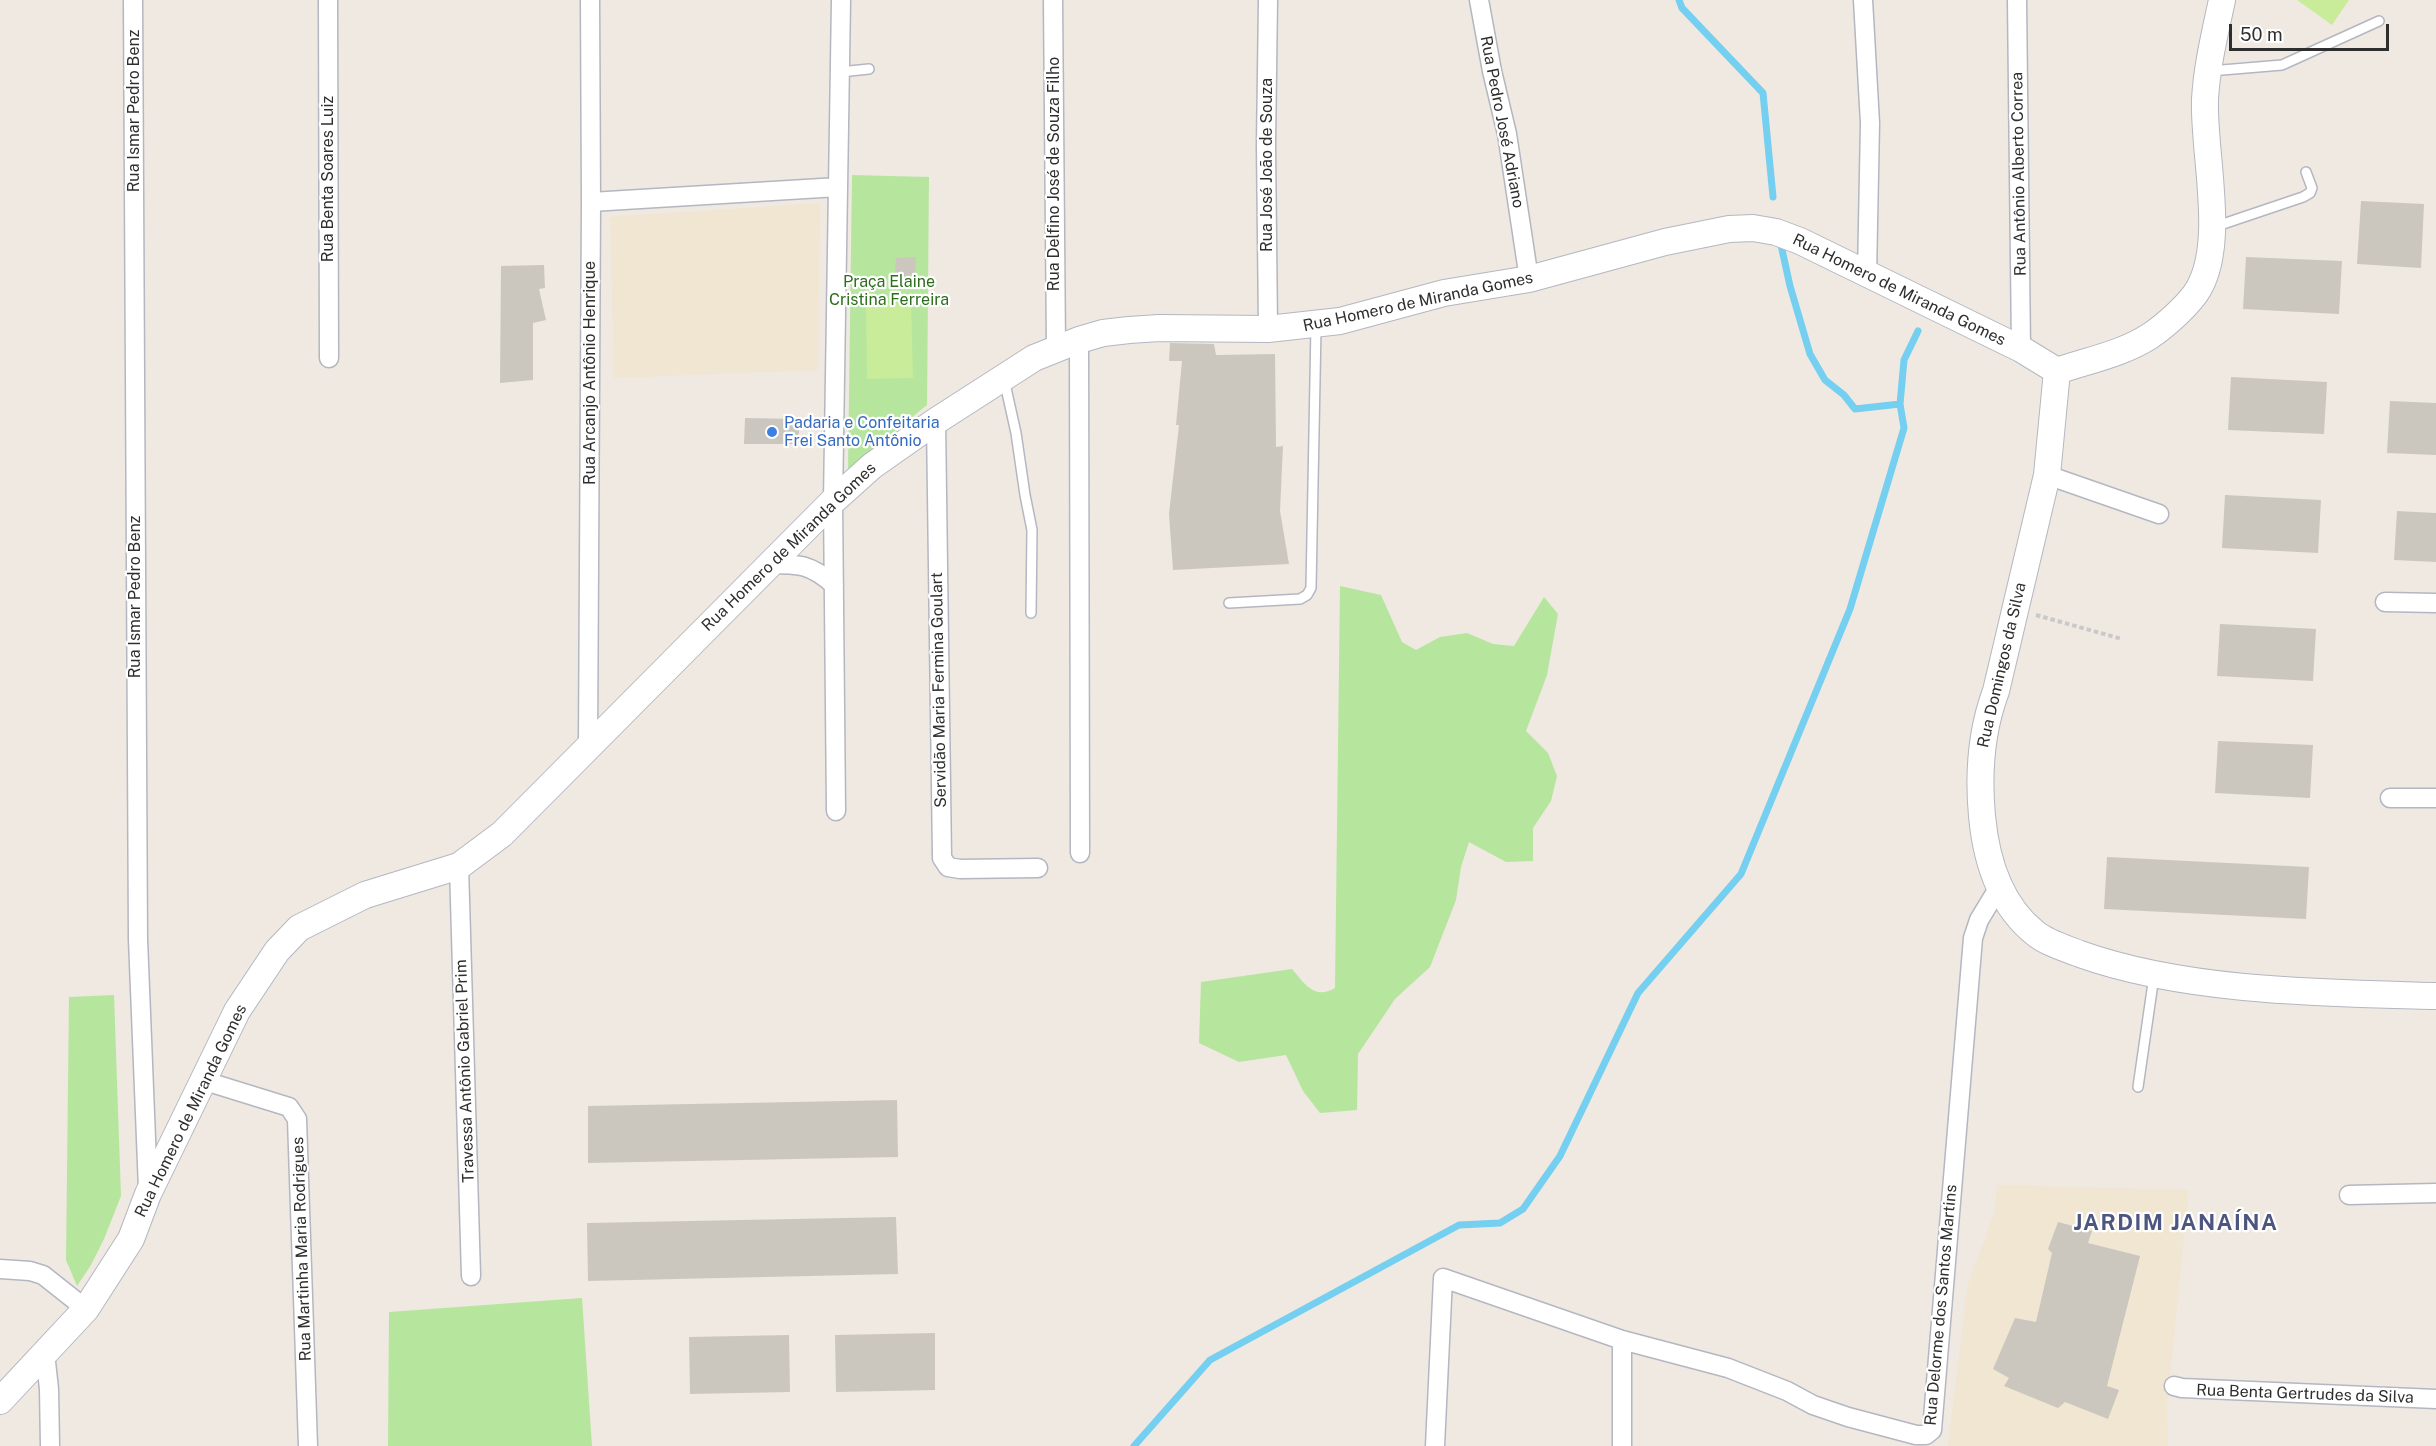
<!DOCTYPE html>
<html>
<head>
<meta charset="utf-8">
<style>
	body { margin:0 }
	#map { position:relative; width:2436px; height:1446px; overflow:hidden; background:#efe9e1; font-family:"Public Sans",sans-serif }
	canvas { display:block }
	.scale { position:absolute; left:2229px; top:24px; width:160px; height:27px; box-sizing:border-box; border:3px solid #2e2e2e; border-top:0; padding-left:8px; font-size:18px; line-height:21px; white-space:nowrap; color:#2e2e2e; -webkit-text-stroke:4px #fff; paint-order:stroke }
</style>
</head>
<body>
<div id="map">
<canvas width="2436" height="1446"></canvas>
<div class="scale">50 m</div>
</div>
<script>
const c = document.querySelector('canvas').getContext('2d');
c.lineJoin = 'round';
function paint(path, color) { c.fillStyle = color; c.fill(path, 'evenodd'); }
function stroke(path, color, width, dash) { c.strokeStyle = color; c.lineWidth = width; c.lineCap = dash ? 'butt' : 'round'; c.setLineDash(dash || []); c.stroke(path); }
function write(font, color, halo, rows, align = 'center') {
  c.font = font + ' "Public Sans",sans-serif'; c.lineWidth = 4.5; c.setLineDash([]); c.textBaseline = 'middle'; c.strokeStyle = halo; c.fillStyle = color; for (const [text, x, y, turn = 0] of rows) {
    c.save(); c.translate(x, y); c.rotate((+turn || 0) * Math.PI / 180); c.textAlign = isNaN(turn) ? turn : align; if (halo) c.strokeText(text, 0, 0); c.fillText(text, 0, 0); c.restore();
  }
}
const education = new Path2D(`
	M 820,203 L 818,370 L 614,378 L 610,217 Z
	M 1997,1185 L 2189,1190 L 2167,1405 L 2168,1446 L 1948,1446 L 1967,1288 L 1995,1210 Z`);
const green = new Path2D(`
	M 852,175 L 929,177 L 927,405 L 848,469 Z
	M 1340,586 L 1381,595 L 1402,642 L 1416,650 L 1440,637 L 1467,633 L 1493,644 L 1514,646 L 1544,597 L 1558,614 L 1547,675 L 1526,731 L 1548,753 L 1557,776 L 1551,801 L 1533,828 L 1533,861 L 1506,862 L 1469,842 L 1461,867 L 1456,900 L 1430,967 L 1395,999 L 1358,1054 L 1357,1110 L 1320,1113 L 1303,1091 L 1286,1055 L 1239,1062 L 1199,1043 L 1201,982 L 1292,969 C 1305,984 1314,1000 1335,988 Z
	M 114,995 L 121,1196 L 104,1239 L 91,1265 L 77,1286 L 66,1260 L 69,997 Z
	M 582,1298 L 592,1446 L 388,1446 L 389,1312 Z`);
const pitch = new Path2D(`
	M 2297,0 L 2349,0 L 2332,25 Z
	M 911,303 L 913,378 L 867,379 L 866,304 Z`);
const stream = new Path2D(`
	M 1679,0 L 1682,8 L 1763,93 L 1773,197
	M 1781,245 L 1790,286 L 1810,354 L 1825,380 L 1844,395 L 1855,409 L 1900,404
	M 1134,1446 L 1210,1360 L 1459,1225 L 1500,1223 L 1523,1209 L 1560,1156 L 1638,993 L 1741,874 L 1850,609 L 1904,428 L 1900,404 L 1904,360 L 1918,331`);
const building = new Path2D(`
	M 2361,201 L 2424,204 L 2421,268 L 2357,264 Z
	M 916,257 L 915,287 L 894,290 L 896,258 Z
	M 2246,257 L 2342,261 L 2339,314 L 2243,309 Z
	M 544,265 L 545,288 L 539,289 L 546,320 L 533,323 L 533,380 L 500,383 L 501,266 Z
	M 1170,343 L 1214,344 L 1216,355 L 1275,354 L 1276,447 L 1283,446 L 1280,511 L 1289,564 L 1173,570 L 1169,514 L 1179,425 L 1176,425 L 1182,361 L 1169,361 Z
	M 2231,377 L 2327,382 L 2324,434 L 2228,430 Z
	M 2390,401 L 2436,403 L 2436,455 L 2387,453 Z
	M 745,418 L 799,419 L 799,444 L 744,444 Z
	M 2225,495 L 2321,500 L 2318,553 L 2222,548 Z
	M 2397,511 L 2436,513 L 2436,562 L 2394,560 Z
	M 2220,624 L 2316,629 L 2313,681 L 2217,676 Z
	M 2218,741 L 2313,745 L 2310,798 L 2215,793 Z
	M 2107,857 L 2309,867 L 2306,919 L 2104,909 Z
	M 897,1100 L 898,1157 L 588,1163 L 588,1106 Z
	M 896,1217 L 898,1274 L 588,1281 L 587,1223 Z
	M 2058,1222 L 2092,1231 L 2088,1243 L 2140,1256 L 2107,1386 L 2119,1390 L 2108,1419 L 2065,1402 L 2058,1408 L 2004,1386 L 2009,1378 L 1993,1369 L 2015,1318 L 2036,1322 L 2052,1253 L 2048,1249 Z
	M 935,1333 L 935,1390 L 836,1392 L 835,1335 Z
	M 789,1335 L 790,1392 L 690,1394 L 689,1337 Z`);
const path = new Path2D(`
	M 2036,615 L 2122,639`);
const lane = new Path2D(`
	M 2210,71 L 2282,65 L 2379,21
	M 840,72 L 869,69
	M 2214,227 L 2303,197 L 2310,193 L 2312,188 L 2306,172
	M 1004,379 L 1016,433 L 1025,495 L 1032,530 L 1031,613
	M 1229,603 L 1300,599 L 1307,595 L 1311,588 L 1316,327
	M 2138,1087 L 2154,976`);
const street = new Path2D(`
	M 133,0 L 138,939 L 148,1189
	M 328,0 L 329,358
	M 1053,0 L 1056,348
	M 1268,0 L 1266,145 L 1268,329
	M 1479,0 L 1492,71 L 1507,134 L 1529,279
	M 1863,0 L 1870,123 L 1867,275
	M 2017,0 L 2021,349
	M 591,202 L 838,187
	M 1079,340 L 1080,853
	M 936,421 L 942,858 L 948,867 L 960,869 L 1038,868
	M 2047,475 L 2159,514
	M 769,564 C 799,564 811,564 834,585
	M 2385,602 L 2436,603
	M 588,746 L 591,202 L 590,0
	M 2390,798 L 2436,798
	M 836,811 L 833,501 L 841,0
	M 459,866 L 471,1276
	M 205,1081 L 289,1107 L 297,1119 L 308,1446
	M 2349,1195 L 2436,1193
	M 0,1269 L 30,1271 L 43,1275 L 86,1309
	M 45,1353 L 49,1389 L 50,1446
	M 2174,1386 L 2182,1388 L 2436,1399
	M 1435,1446 L 1443,1278 L 1622,1340 L 1728,1368 L 1787,1391 L 1813,1405 L 1848,1417 L 1916,1435 L 1926,1435 L 1932,1430 L 1973,938 L 1979,920 L 1999,887
	M 1622,1446 L 1622,1340`);
const secondary = new Path2D(`
	M 2057,371 L 2047,475 L 1996,691 C 1981,731 1978,773 1982,816 C 1986,859 2000,905 2035,933 C 2047,943 2065,948 2080,954 C 2186,992 2324,993 2436,996
	M 0,1401 L 86,1309 L 131,1239 L 148,1194 L 237,1011 L 277,951 L 299,928 L 365,895 L 459,866 L 502,834 L 833,501 L 872,466 L 936,421 L 1034,358 L 1079,340 L 1103,333 L 1129,330 L 1159,328 L 1268,329 L 1340,321 L 1444,293 L 1529,279 L 1665,242 L 1729,229 L 1753,228 L 1776,232 L 1800,241 L 2021,349 L 2057,371 C 2089,360 2122,354 2150,336 C 2165,326 2191,303 2199,288 C 2226,240 2203,153 2205,99 C 2207,65 2215,33 2222,0`);
const markers = [
	[772,432,6,"#3f7fe0"]
];
const streetNames = [
	["Rua Ismar Pedro Benz",134,111,-90],
	["Rua Pedro José Adriano",1502,122,79],
	["Rua José João de Souza",1267,165,-90],
	["Rua Delfino José de Souza Filho",1054,174,-90],
	["Rua Antônio Alberto Correa",2019,174,-91],
	["Rua Benta Soares Luiz",328,179,-90],
	["Rua Homero de Miranda Gomes",1899,290,26],
	["Rua Homero de Miranda Gomes",1418,302,-12],
	["Rua Arcanjo Antônio Henrique",590,373,-90],
	["Rua Homero de Miranda Gomes",789,547,-44],
	["Rua Ismar Pedro Benz",135,597,-90],
	["Rua Domingos da Silva",2002,665,-77],
	["Servidão Maria Fermina Goulart",939,690,-91],
	["Travessa Antônio Gabriel Prim",465,1071,-92],
	["Rua Homero de Miranda Gomes",191,1111,-64],
	["Rua Martinha Maria Rodrigues",302,1249,-92],
	["Rua Delorme dos Santos Martins",1941,1305,-85],
	["Rua Benta Gertrudes da Silva",2305,1394,2]
];
const parkNames = [
	["Praça Elaine",889,282],
	["Cristina Ferreira",889,300]
];
const shopNames = [
	["Padaria e Confeitaria",784,423],
	["Frei Santo Antônio",784,441]
];
const districtNames = [
	["JARDIM JANAÍNA",2176,1223]
];
paint(education, '#f0e6d1');
paint(green, '#b6e59e');
paint(pitch, '#c9ec9a');
stroke(stream, '#75cff0', 7);
paint(building, '#cbc7bf');
stroke(lane, '#b4b7c1', 12);
stroke(street, '#b4b7c1', 21);
stroke(secondary, '#b4b7c1', 28);
stroke(path, '#c9c9c9', 4, [4.5, 3]);
stroke(lane, '#fff', 9);
stroke(street, '#fff', 18);
stroke(secondary, '#fff', 26);
for (const [x, y, r, color] of markers) { const dot = new Path2D(); dot.arc(x, y, r, 0, 2 * Math.PI); c.fillStyle = color; c.fill(dot); stroke(dot, '#fff', 2); }
write('16px', '#2e2e2e', '#fff', streetNames);
write('16px', '#2c6e1b', '#fff', parkNames);
write('16px', '#366cbe', '#fff', shopNames, 'left');
c.letterSpacing = '1.5px';
write('bold 22px', '#4d5680', '#fff', districtNames);
c.letterSpacing = '0px';
</script>
</body>
</html>
